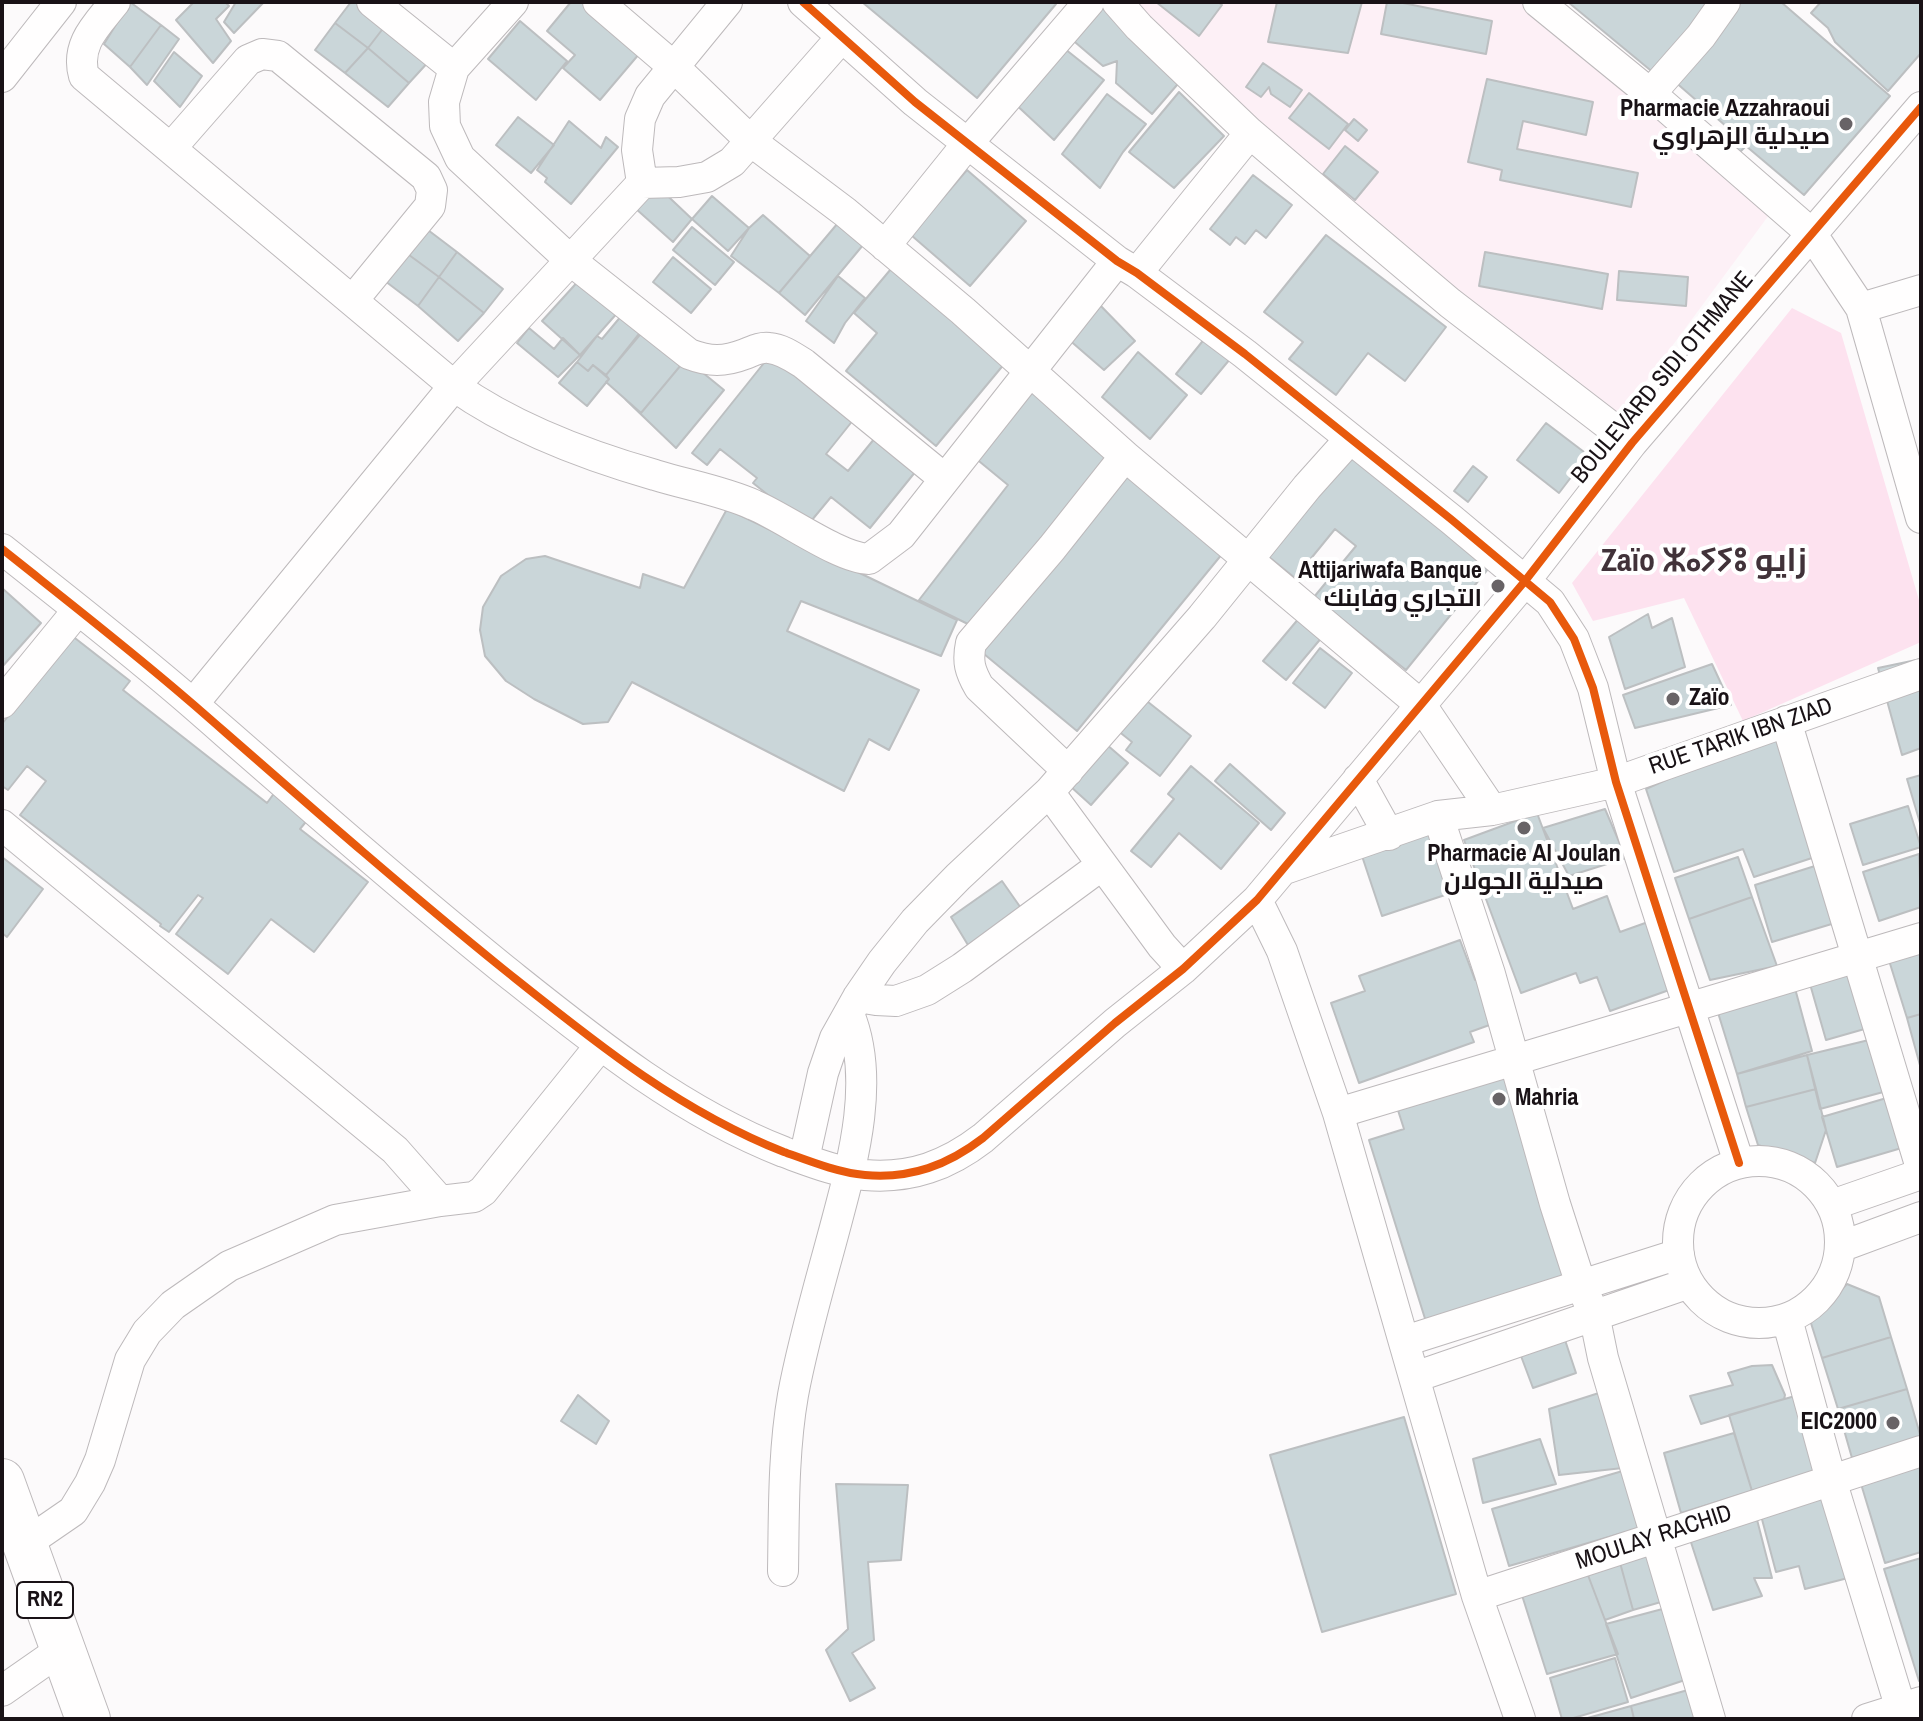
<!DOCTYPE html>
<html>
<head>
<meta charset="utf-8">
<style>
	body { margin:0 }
	#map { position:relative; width:1923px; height:1721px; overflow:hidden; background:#fcfafb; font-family:"Archivo Narrow",sans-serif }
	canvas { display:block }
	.frame { position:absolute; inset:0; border:4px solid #191216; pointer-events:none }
</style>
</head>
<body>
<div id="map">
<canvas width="1923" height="1721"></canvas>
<div class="frame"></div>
</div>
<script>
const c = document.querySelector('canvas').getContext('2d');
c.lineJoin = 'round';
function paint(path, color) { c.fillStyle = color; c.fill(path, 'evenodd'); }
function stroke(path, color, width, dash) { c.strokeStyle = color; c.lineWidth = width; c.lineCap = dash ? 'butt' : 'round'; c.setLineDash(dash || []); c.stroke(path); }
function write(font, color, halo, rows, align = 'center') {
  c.font = font + ' "Archivo Narrow",Cairo,"Noto Sans Tifinagh",sans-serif'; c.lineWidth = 8; c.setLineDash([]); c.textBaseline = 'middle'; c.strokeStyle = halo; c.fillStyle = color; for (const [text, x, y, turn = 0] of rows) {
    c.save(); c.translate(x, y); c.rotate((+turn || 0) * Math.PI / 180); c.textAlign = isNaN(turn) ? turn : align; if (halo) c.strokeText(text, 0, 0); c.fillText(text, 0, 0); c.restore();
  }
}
const built = new Path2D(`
	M 1109,2 L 1522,2 L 1769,215 L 1616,422 Z`);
const green = new Path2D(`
	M 1792,308 L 1841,333 L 1921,607 L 1921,642 L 1743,721 L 1684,598 L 1593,621 L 1572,583 Z`);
const building = new Path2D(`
	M 130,2 L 161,25 L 130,67 L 104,44 Z
	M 194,2 L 225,2 L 229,6 L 216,19 L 231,41 L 213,63 L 176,20 Z
	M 236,2 L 264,2 L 234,33 L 224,22 Z
	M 351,2 L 362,2 L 388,22 L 368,48 L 335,23 Z
	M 571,2 L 591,2 L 645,47 L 600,100 L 563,68 L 575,55 L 547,31 Z
	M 862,2 L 1054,2 L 1056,4 L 977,98 Z
	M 1097,2 L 1183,78 L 1152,114 L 1116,83 L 1117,61 L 1103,66 L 1069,37 Z
	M 1156,2 L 1218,2 L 1222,5 L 1199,36 Z
	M 1277,2 L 1362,2 L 1348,53 L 1268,42 Z
	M 1387,2 L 1398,2 L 1492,21 L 1486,54 L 1381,34 Z
	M 1568,2 L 1715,2 L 1655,74 Z
	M 1741,2 L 1781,2 L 1890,96 L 1804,195 L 1746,146 L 1737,155 L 1726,145 L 1735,134 L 1673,80 Z
	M 1821,2 L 1921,2 L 1921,53 L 1888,91 L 1835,42 L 1828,28 L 1811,13 Z
	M 520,21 L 567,61 L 536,100 L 488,59 Z
	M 388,22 L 431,59 L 409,83 L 368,48 Z
	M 335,23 L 368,48 L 345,73 L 315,50 Z
	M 161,25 L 179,39 L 147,85 L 130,67 Z
	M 1060,45 L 1104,80 L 1054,140 L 1012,101 Z
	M 368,48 L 409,83 L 388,107 L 345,73 Z
	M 174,52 L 202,76 L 180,107 L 154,81 Z
	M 1263,63 L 1302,90 L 1290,107 L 1271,94 L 1269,87 L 1261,97 L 1246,87 Z
	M 1487,79 L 1593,102 L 1586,135 L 1523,121 L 1517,149 L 1638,173 L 1631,207 L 1500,180 L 1502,170 L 1468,162 Z
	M 1179,92 L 1224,136 L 1174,188 L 1129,152 Z
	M 1309,93 L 1348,124 L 1329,149 L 1289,118 Z
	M 1107,94 L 1146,124 L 1123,152 L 1100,188 L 1062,154 Z
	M 518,117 L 554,145 L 531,173 L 496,145 Z
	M 1354,119 L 1367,130 L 1358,141 L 1345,130 Z
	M 569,121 L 601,148 L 606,137 L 618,147 L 571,204 L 545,182 L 547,178 L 537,170 Z
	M 1345,146 L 1378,172 L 1355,200 L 1323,174 Z
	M 967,170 L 1026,221 L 970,286 L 911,235 Z
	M 1253,175 L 1292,205 L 1266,238 L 1256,230 L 1245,244 L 1236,237 L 1230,245 L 1210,229 Z
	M 654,183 L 692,219 L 673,242 L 635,208 Z
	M 712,196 L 749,228 L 728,251 L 692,219 Z
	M 763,215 L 810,256 L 779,293 L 731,256 L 749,228 Z
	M 843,217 L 868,239 L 805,315 L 779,293 Z
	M 424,227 L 457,252 L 439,277 L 405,252 Z
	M 692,227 L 734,262 L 715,285 L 673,250 Z
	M 1326,235 L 1446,327 L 1405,381 L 1368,353 L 1336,395 L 1289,359 L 1303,342 L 1264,312 Z
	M 405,252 L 439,277 L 418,306 L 385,281 Z
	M 457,252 L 503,289 L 484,313 L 439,277 Z
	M 1485,252 L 1608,274 L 1602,309 L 1479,286 Z
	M 673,257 L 711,289 L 691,313 L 653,282 Z
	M 896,263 L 1010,357 L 936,446 L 846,371 L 877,333 L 854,313 Z
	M 1619,271 L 1688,277 L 1686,306 L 1617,300 Z
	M 838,276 L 865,298 L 845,323 L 834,343 L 806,321 Z
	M 439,277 L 484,313 L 458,341 L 418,306 Z
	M 582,277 L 619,311 L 580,355 L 542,321 Z
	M 1098,303 L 1135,341 L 1104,370 L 1067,338 Z
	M 627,309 L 646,325 L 606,375 L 593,365 L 588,371 L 577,362 L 597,336 L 602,339 Z
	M 649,324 L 686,359 L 641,413 L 606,382 L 609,379 L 606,375 Z
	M 529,328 L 554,349 L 563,338 L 580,355 L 558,377 L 517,343 Z
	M 1210,332 L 1235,353 L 1201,394 L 1176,374 Z
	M 1138,352 L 1187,395 L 1150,439 L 1102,397 Z
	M 772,353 L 854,419 L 826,454 L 848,471 L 879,433 L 920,466 L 870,528 L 831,497 L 807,526 L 753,483 L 757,478 L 720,449 L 707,465 L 692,453 Z
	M 686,359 L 724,390 L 676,448 L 625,399 L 641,413 Z
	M 577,362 L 588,371 L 593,365 L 609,379 L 587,406 L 559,383 Z
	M 1034,388 L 1116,455 L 974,627 L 919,600 L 1008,485 L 974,457 Z
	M 1546,423 L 1588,455 L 1559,493 L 1517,460 Z
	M 1354,452 L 1492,564 L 1406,670 L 1314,597 L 1356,546 L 1335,529 L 1295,578 L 1269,557 Z
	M 1127,466 L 1227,548 L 1077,731 L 978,649 Z
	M 1473,466 L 1487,477 L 1468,502 L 1454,491 Z
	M 727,509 L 957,620 L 941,656 L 801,601 L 787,631 L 919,690 L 889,750 L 869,739 L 844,791 L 632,682 L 608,722 L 583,724 L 534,699 L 506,681 L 485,656 L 480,630 L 483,607 L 501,576 L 526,559 L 545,556 L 640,588 L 643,574 L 684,588 Z
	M 2,588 L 41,623 L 2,667 Z
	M 1648,614 L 1652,628 L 1672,618 L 1685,667 L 1625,689 L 1609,637 Z
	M 1300,617 L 1323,636 L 1286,680 L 1263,661 Z
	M 71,635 L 130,681 L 123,690 L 267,803 L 275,792 L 309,818 L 300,829 L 368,882 L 314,952 L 271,919 L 228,974 L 176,934 L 203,898 L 198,895 L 169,932 L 160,926 L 161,924 L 20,815 L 46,781 L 27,766 L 8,790 L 2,786 L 2,724 Z
	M 1320,648 L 1352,673 L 1325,708 L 1293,683 Z
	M 1921,659 L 1921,748 L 1902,755 L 1878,668 Z
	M 1712,664 L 1731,705 L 1635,728 L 1623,695 Z
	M 1143,698 L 1191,736 L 1160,776 L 1126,750 L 1132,742 L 1117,730 Z
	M 1779,729 L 1815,857 L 1754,877 L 1743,849 L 1674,872 L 1646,789 Z
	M 1106,744 L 1128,763 L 1091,805 L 1070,786 Z
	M 1230,764 L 1285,813 L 1271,830 L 1215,781 Z
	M 1191,766 L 1259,823 L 1221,869 L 1179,833 L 1151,867 L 1131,851 L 1174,799 L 1168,794 Z
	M 1921,775 L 1921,823 L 1920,823 L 1907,779 Z
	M 1908,806 L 1921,847 L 1863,865 L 1850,824 Z
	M 1605,809 L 1626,858 L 1569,876 L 1543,828 Z
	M 1537,813 L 1573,909 L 1607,896 L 1620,932 L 1648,922 L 1672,989 L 1610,1011 L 1597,977 L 1580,983 L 1576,973 L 1521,993 L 1464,840 Z
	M 1433,833 L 1448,894 L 1382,916 L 1362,856 Z
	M 1919,854 L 1921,907 L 1879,921 L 1863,872 Z
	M 2,857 L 43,889 L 7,937 L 2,933 Z
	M 1738,857 L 1752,897 L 1689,919 L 1675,878 Z
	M 1818,865 L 1835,923 L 1772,942 L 1755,885 Z
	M 1002,881 L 1023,911 L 971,950 L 951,917 Z
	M 1752,897 L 1777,966 L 1710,980 L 1689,919 Z
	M 1460,940 L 1475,980 L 1479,979 L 1495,1023 L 1470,1032 L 1474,1042 L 1359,1083 L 1331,1003 L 1365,991 L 1359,976 Z
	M 1921,944 L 1921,1014 L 1907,1018 L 1887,954 Z
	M 1852,972 L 1868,1028 L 1826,1040 L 1810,984 Z
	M 1793,981 L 1812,1051 L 1737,1074 L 1715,1003 Z
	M 1921,1014 L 1921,1069 L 1907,1018 Z
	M 1873,1039 L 1887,1091 L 1820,1109 L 1807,1055 Z
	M 1807,1055 L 1816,1089 L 1746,1107 L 1737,1074 Z
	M 1509,1066 L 1575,1279 L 1427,1325 L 1369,1140 L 1404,1129 L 1395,1101 Z
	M 1816,1089 L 1826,1130 L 1815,1163 L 1758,1145 L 1746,1107 Z
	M 1890,1097 L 1905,1147 L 1837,1167 L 1822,1117 Z
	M 1847,1284 L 1879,1297 L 1891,1337 L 1822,1358 L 1810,1320 Z
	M 1563,1334 L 1576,1373 L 1533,1388 L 1518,1348 Z
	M 1891,1337 L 1907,1389 L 1838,1409 L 1822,1358 Z
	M 1772,1365 L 1785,1395 L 1784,1399 L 1701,1424 L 1690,1396 L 1733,1385 L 1728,1373 L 1752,1366 Z
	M 1907,1389 L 1921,1438 L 1852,1458 L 1838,1409 Z
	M 1602,1392 L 1623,1468 L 1559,1475 L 1549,1409 Z
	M 578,1395 L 609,1421 L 596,1444 L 561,1421 Z
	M 1795,1396 L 1818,1472 L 1752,1491 L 1729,1415 Z
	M 1404,1417 L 1456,1594 L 1322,1632 L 1270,1455 Z
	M 1734,1433 L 1752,1491 L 1681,1513 L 1664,1453 Z
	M 1540,1439 L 1556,1484 L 1483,1503 L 1473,1459 Z
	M 1921,1455 L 1921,1552 L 1885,1563 L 1858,1474 Z
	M 1626,1470 L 1643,1527 L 1509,1566 L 1492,1509 Z
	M 836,1484 L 908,1485 L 901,1560 L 868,1562 L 874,1640 L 852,1653 L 875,1688 L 850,1701 L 826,1650 L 848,1629 Z
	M 1824,1490 L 1848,1578 L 1805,1589 L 1799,1566 L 1776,1572 L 1759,1508 Z
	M 1754,1508 L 1772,1578 L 1754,1578 L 1762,1596 L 1713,1610 L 1687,1530 Z
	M 1654,1548 L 1668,1600 L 1633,1610 L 1619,1559 Z
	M 1921,1558 L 1921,1681 L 1919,1681 L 1884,1569 Z
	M 1619,1559 L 1633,1610 L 1605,1620 L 1586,1570 Z
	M 1586,1570 L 1618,1654 L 1547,1674 L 1520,1589 Z
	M 1670,1607 L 1691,1678 L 1631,1698 L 1606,1624 Z
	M 1615,1658 L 1628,1702 L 1570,1719 L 1562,1719 L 1550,1678 Z
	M 1695,1688 L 1704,1719 L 1634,1719 L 1631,1706 Z
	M 1631,1706 L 1634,1719 L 1584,1719 Z`);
const minor = new Path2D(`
	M 115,2 C 97,25 75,44 84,76 L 454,386 C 513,428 585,455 655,475 C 687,485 723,491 754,505 C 785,518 839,558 869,559 L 901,535 L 1117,261
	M 372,2 L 454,68
	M 513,2 L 454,68 L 444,102 L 445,126 L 460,158 L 570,260 L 689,354 C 710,362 724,362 745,354 C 753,351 760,347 769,348 C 782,349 793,357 804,364 L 945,479
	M 598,2 L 675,68 L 752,142 L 845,212 L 963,311 L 1125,456 L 1421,705 L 1492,810
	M 727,2 L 650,96 L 640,119 L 637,150 L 642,183 L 679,182 L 707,177 L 732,162 L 841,38
	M 803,2 L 915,102 L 1117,261 L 1137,273 L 1245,354 L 1452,520 L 1550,602 L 1574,639 L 1593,688 L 1616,782 L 1739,1163
	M 1117,2 L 1139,27 L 1250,133 L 1360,227 L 1450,303 L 1632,443
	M 1538,2 L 1658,100 L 1811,233 L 1861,308 L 1921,518
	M 2,77 L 61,2
	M 1650,94 L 1701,36 L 1725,2
	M 171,148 L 248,60 L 262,54 L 278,56 L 426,177 L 432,190 L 430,206 L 353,300
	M 885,246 L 968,143 L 1089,2
	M 1137,273 L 1250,133
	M 1861,308 L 1921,290
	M 2,549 C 66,600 132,651 194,705 C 296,794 397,883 502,968 C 591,1039 677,1110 784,1152 C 809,1161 839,1173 865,1175 C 911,1179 948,1165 983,1138 L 1115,1023 L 1183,969 L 1257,900 L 1525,581 L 1632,443 L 1921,107
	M 2,703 L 78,610
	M 193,704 L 454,386 L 642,183
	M 1786,721 L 1921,1168
	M 1068,771 L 979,687 C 970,671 967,662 971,643 L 1052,548 L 1125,456
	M 1358,779 L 1389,835
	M 1049,792 L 1162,946 L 1183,969
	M 1438,816 L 1490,974 L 1555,1204 L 1581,1285 L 1594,1314 L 1603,1358 L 1710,1719
	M 2,825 L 395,1150 L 440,1201 L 474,1197 L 483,1191 L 599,1047
	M 1282,870 L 1438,816 L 1492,810 L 1616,782 L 1921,674
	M 1257,900 L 1282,951 L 1338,1113 L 1477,1596 L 1520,1719
	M 858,997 L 876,1000 L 896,1001 L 927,990 L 962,968 L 1102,865
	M 1338,1113 L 1921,938
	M 804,1159 L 823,1073 L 835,1038 L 858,997 L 882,962 L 915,921 L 958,877 L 1049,792 L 1202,617 L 1307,487 L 1350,439
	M1678 1242a81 81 0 1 1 162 0a81 81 0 1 1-162 0Z
	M 1832,1205 L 1921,1174
	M 1840,1247 L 1921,1217
	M 1787,1319 L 1831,1480 L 1904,1719
	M 1405,1341 L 1679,1254
	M 1415,1377 L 1689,1283
	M 25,1544 L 73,1511 L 90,1483 L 100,1460 L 130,1360 L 147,1332 L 173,1305 L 229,1266 L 335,1220 L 440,1201
	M 783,1571 C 784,1513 783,1452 793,1395 C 803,1341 819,1287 833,1235 C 851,1167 877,1082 849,1014
	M 1477,1596 L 1921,1451
	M 2,1691 L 62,1649
	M 1867,1719 L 1921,1702`);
const highway = new Path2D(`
	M 2,1481 L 88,1719`);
const cycleway = new Path2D(`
	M 803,2 L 915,102 L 1117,261 L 1137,273 L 1245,354 L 1452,520 L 1550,602 L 1574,639 L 1593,688 L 1616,782 L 1739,1163
	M 2,549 C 66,600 132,651 194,705 C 296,794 397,883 502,968 C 591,1039 677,1110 784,1152 C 809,1161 839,1173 865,1175 C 911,1179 948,1165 983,1138 L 1115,1023 L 1183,969 L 1257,900 L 1525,581 L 1632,443 L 1921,107`);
const markers = [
	[1846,124,8,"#686366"],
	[1498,586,8,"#686366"],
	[1673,699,8,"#686366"],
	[1524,828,8,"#686366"],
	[1499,1099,8,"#686366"],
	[1893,1423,8,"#686366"]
];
const shields = [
	[45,1600,56]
];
const shieldNames = [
	["RN2",45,1600]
];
const poiNames = [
	["Pharmacie Azzahraoui",1830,110],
	["صيدلية الزهراوي",1830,138],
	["Attijariwafa Banque",1482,572],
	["التجاري وفابنك",1482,600],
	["Zaïo",1689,699,"left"],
	["Pharmacie Al Joulan",1524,855,"center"],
	["صيدلية الجولان",1524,883,"center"],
	["Mahria",1515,1099,"left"],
	["EIC2000",1877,1423]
];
const streetNames = [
	["BOULEVARD SIDI OTHMANE",1663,378,-50],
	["RUE TARIK IBN ZIAD",1741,737,-19],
	["MOULAY RACHID",1654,1538,-18]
];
const districtNames = [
	["Zaïo ⵣⴰⵢⵢⵓ زايو",1704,562]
];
paint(built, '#fdf0f6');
paint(green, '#fde2ef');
paint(building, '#cad6d9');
stroke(building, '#bcbfc1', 2);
stroke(minor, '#bdb9bb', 32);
stroke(highway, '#bdb9bb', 46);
stroke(minor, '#fffefe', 30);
stroke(highway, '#fffefe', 44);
stroke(cycleway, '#e8590c', 8);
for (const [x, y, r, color] of markers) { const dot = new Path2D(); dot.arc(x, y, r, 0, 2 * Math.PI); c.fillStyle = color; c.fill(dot); stroke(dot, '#fff', 3); }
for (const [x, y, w] of shields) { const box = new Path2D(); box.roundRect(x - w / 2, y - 18, w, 36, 6); c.fillStyle = '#fff'; c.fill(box); stroke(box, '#191216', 2); }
write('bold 22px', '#191216', null, shieldNames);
write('bold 24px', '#191216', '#fff', poiNames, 'right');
write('24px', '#191216', '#fff', streetNames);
write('bold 32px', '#413239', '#fff', districtNames);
</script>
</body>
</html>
